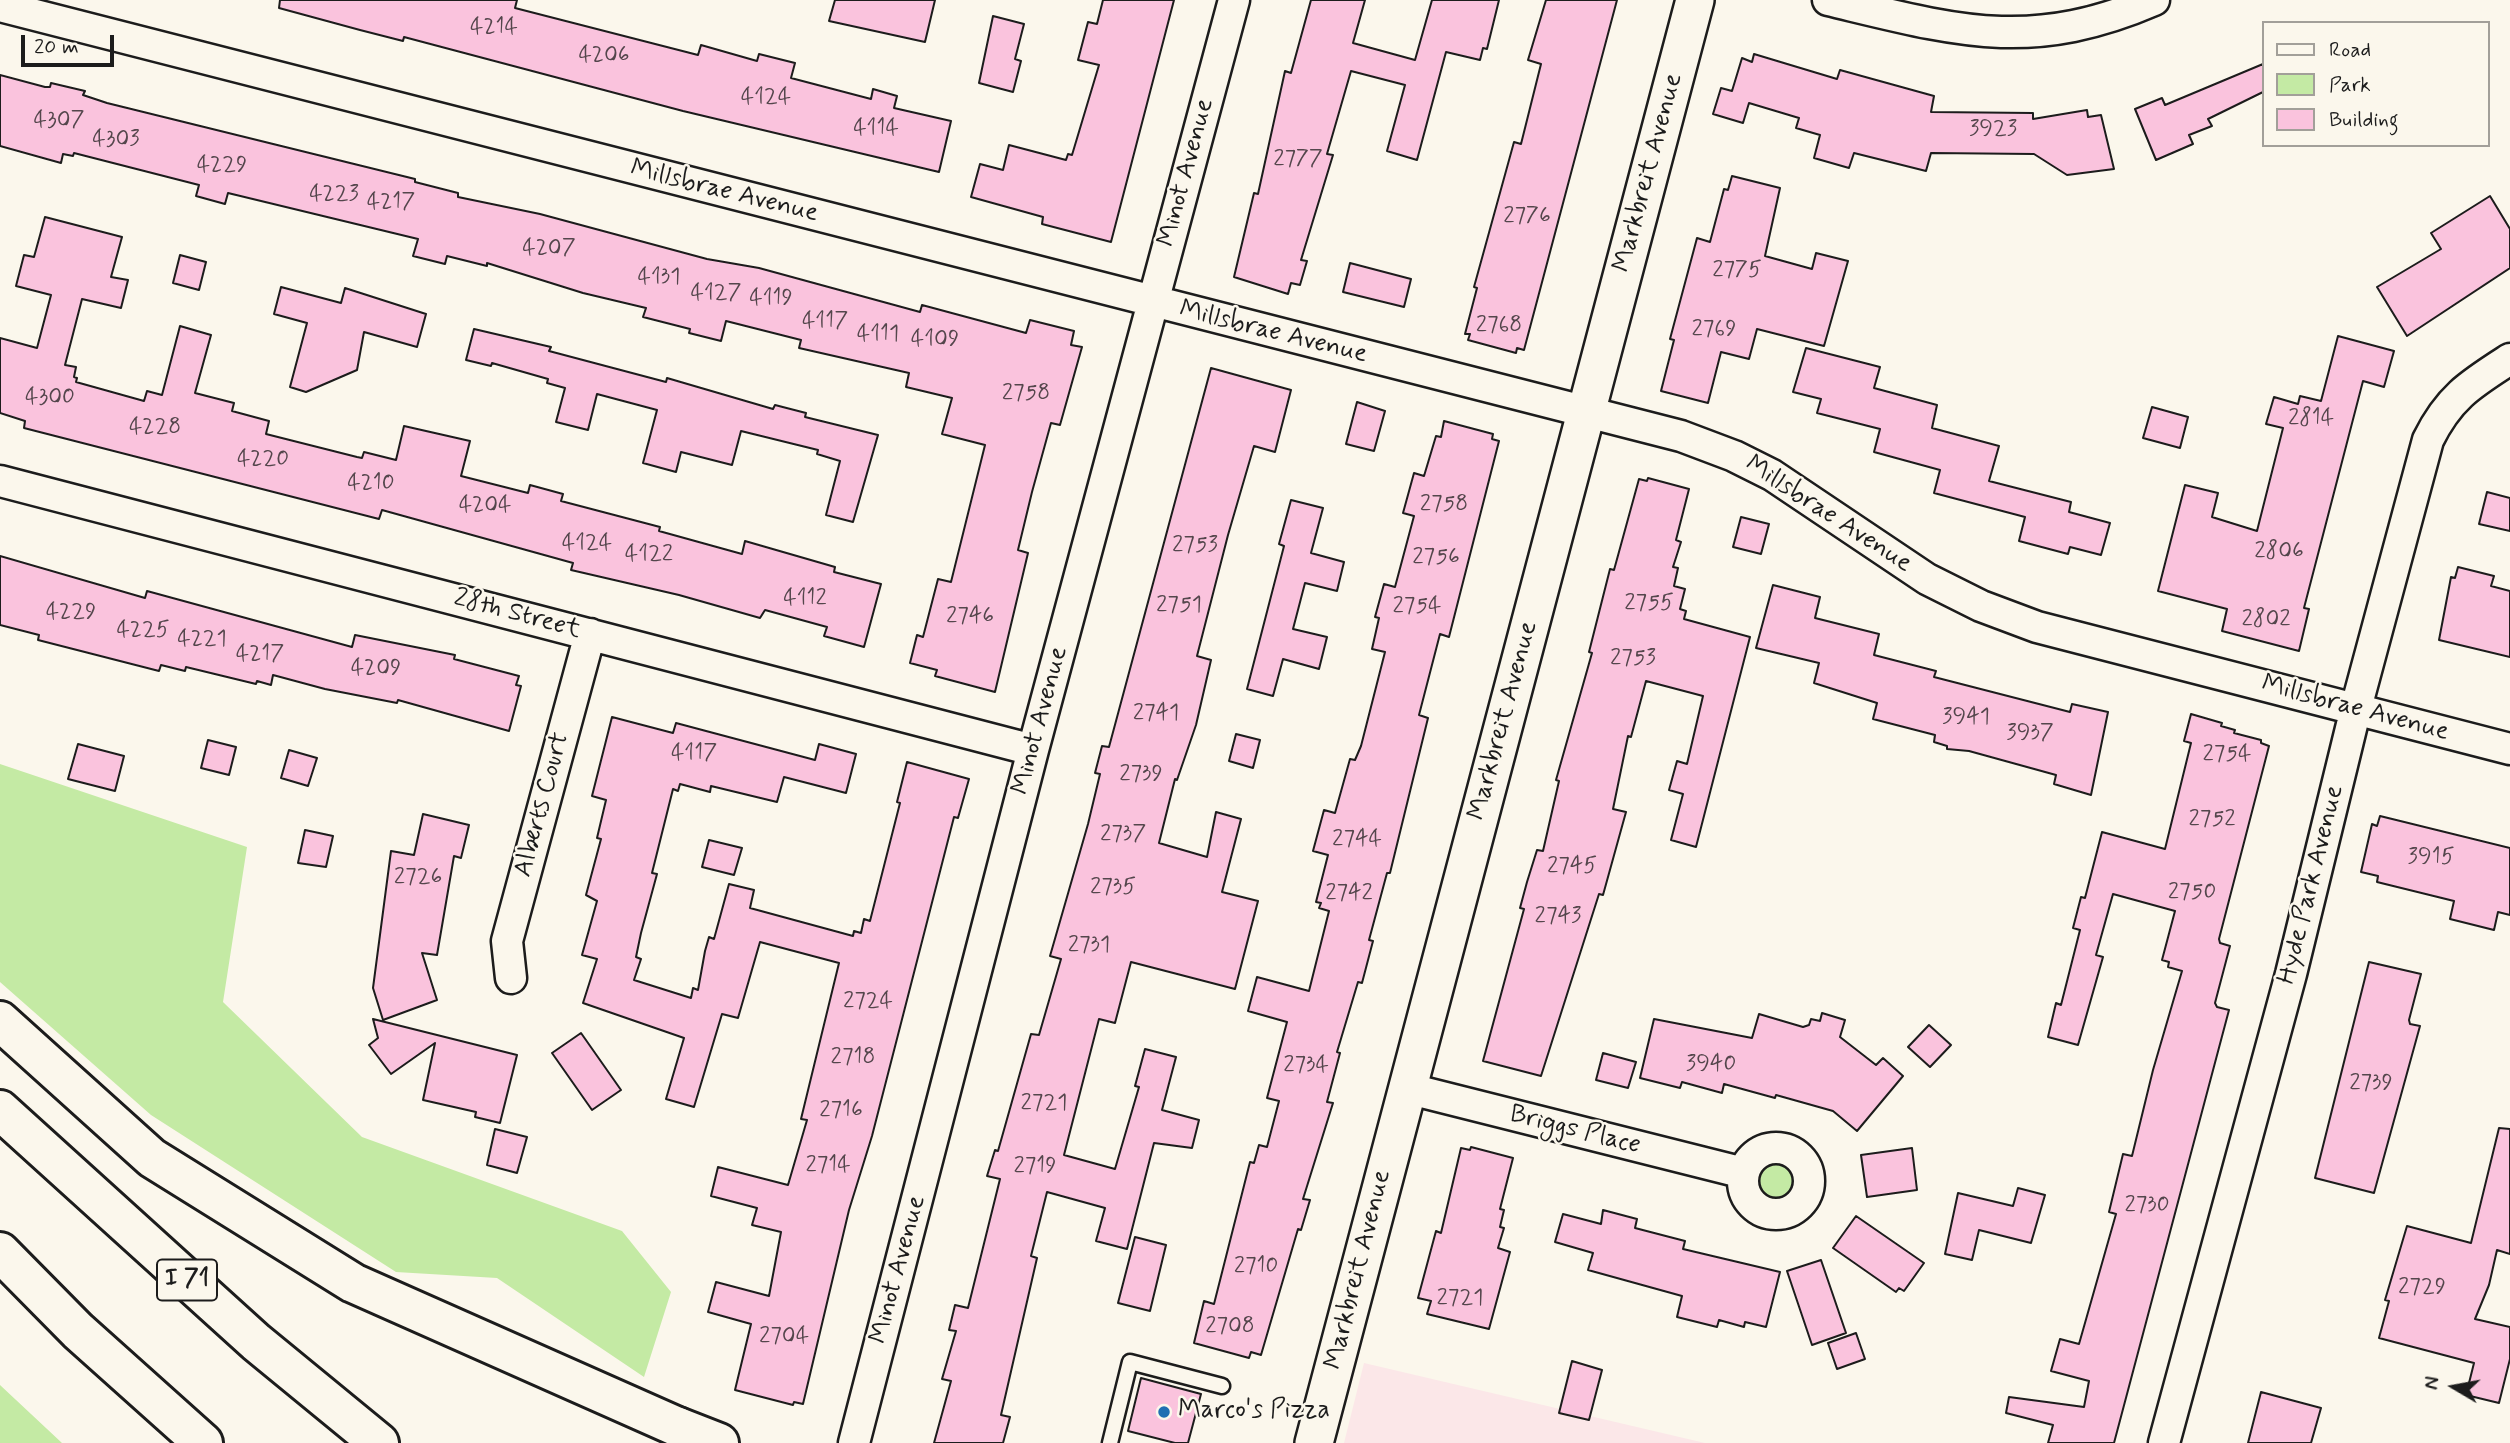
<!DOCTYPE html>
<html>
<head>
<meta charset="utf-8">
<style>
	body { margin:0 }
	#map { position:relative; width:2510px; height:1443px; overflow:hidden; background:#fbf7ec; font-family:Mynerve,sans-serif }
	canvas { display:block }
	.legend { position:absolute; left:2262px; top:21px; width:228px; height:126px; box-sizing:border-box; background:#fbf7ec; border:2px solid #a29f99; margin:0; padding:9px 12px; list-style:none; font-size:21px; color:#1c1c1c }
	.legend li { display:flex; align-items:center; gap:14px; height:35px }
	.legend b { width:35px; border:2px solid #a29f99 }
	.north { position:absolute; left:2419px; top:1352px; width:70px; height:70px; -webkit-text-stroke:5px #fbf7ec; paint-order:stroke; rotate:280deg; font-size:19px; font-weight:700; line-height:28px; text-align:center; color:#1c1c1c }
	.north::after { content:''; display:block; margin:auto; width:24px; height:32px; background:#1c1c1c; clip-path:polygon(50% 0,100% 100%,50% 72%,0 100%) }
	.scale { position:absolute; left:21px; top:35px; width:93px; height:32px; box-sizing:border-box; border:4px solid #1c1c1c; border-top:0; padding-left:9px; font-size:21px; line-height:24px; white-space:nowrap; color:#1c1c1c; -webkit-text-stroke:5px #fbf7ec; paint-order:stroke }
</style>
</head>
<body>
<div id="map">
<canvas width="2510" height="1443"></canvas>
<ul class="legend">
<li><b style="height:9px;background:#fbf7ec"></b>Road</li>
<li><b style="height:19px;background:#c4eaa4"></b>Park</li>
<li><b style="height:19px;background:#fac3dd"></b>Building</li>
</ul>
<div class="north">N</div>
<div class="scale">20 m</div>
</div>
<script>
const c = document.querySelector('canvas').getContext('2d');
c.lineJoin = 'round';
function paint(path, color) { c.fillStyle = color; c.fill(path, 'evenodd'); }
function stroke(path, color, width, dash) { c.strokeStyle = color; c.lineWidth = width; c.lineCap = dash ? 'butt' : 'round'; c.setLineDash(dash || []); c.stroke(path); }
function write(font, color, halo, rows, align = 'center') {
  c.font = font + ' Mynerve,sans-serif'; c.lineWidth = 5; c.setLineDash([]); c.textBaseline = 'middle'; c.strokeStyle = halo; c.fillStyle = color; for (const [text, x, y, turn = 0] of rows) {
    c.save(); c.translate(x, y); c.rotate((+turn || 0) * Math.PI / 180); c.textAlign = isNaN(turn) ? turn : align; if (halo) c.strokeText(text, 0, 0); c.fillText(text, 0, 0); c.restore();
  }
}
const built = new Path2D(`
	M 1364,1363 L 1705,1443 L 1344,1443 Z`);
const green = new Path2D(`
	M 0,764 L 247,847 L 223,1002 L 362,1137 L 622,1231 L 671,1292 L 644,1377 L 497,1278 L 396,1272 L 151,1115 L 0,982 Z
	M1754 1181a21 21 0 1 1 42 0a21 21 0 1 1-42 0Z
	M 0,1385 L 62,1443 L 0,1443 Z`);
const building = new Path2D(`
	M 280,0 L 517,0 L 515,8 L 698,55 L 701,45 L 757,61 L 759,54 L 795,63 L 791,78 L 871,99 L 873,89 L 897,96 L 894,108 L 951,121 L 939,172 L 683,111 L 404,37 L 403,41 L 360,30 L 279,8 Z
	M 835,0 L 935,0 L 925,42 L 829,21 Z
	M 1103,0 L 1174,0 L 1111,242 L 1042,224 L 1043,217 L 971,197 L 980,164 L 1003,170 L 1009,145 L 1066,160 L 1068,154 L 1072,155 L 1099,65 L 1078,60 L 1088,22 L 1097,24 Z
	M 1311,0 L 1365,0 L 1353,43 L 1415,60 L 1432,0 L 1499,0 L 1487,49 L 1483,48 L 1480,60 L 1446,52 L 1417,160 L 1387,151 L 1405,85 L 1351,71 L 1327,154 L 1333,155 L 1301,260 L 1307,261 L 1300,285 L 1291,283 L 1288,294 L 1234,277 L 1254,193 L 1258,194 L 1285,71 L 1291,73 Z
	M 1546,0 L 1617,0 L 1524,350 L 1517,348 L 1516,353 L 1468,340 L 1470,334 L 1465,334 L 1477,288 L 1474,287 L 1514,142 L 1521,144 L 1541,64 L 1528,60 Z
	M 993,16 L 1024,24 L 1015,59 L 1021,61 L 1013,92 L 979,83 Z
	M 1754,54 L 1837,79 L 1840,70 L 1934,96 L 1931,112 L 2033,113 L 2033,119 L 2087,110 L 2088,117 L 2101,115 L 2114,169 L 2067,175 L 2034,154 L 1931,153 L 1926,171 L 1854,153 L 1849,168 L 1814,158 L 1820,135 L 1796,128 L 1799,118 L 1749,103 L 1743,123 L 1713,114 L 1721,88 L 1732,91 L 1742,58 L 1752,62 Z
	M 2263,64 L 2263,92 L 2208,119 L 2212,126 L 2189,135 L 2193,144 L 2156,160 L 2135,109 L 2162,98 L 2165,105 Z
	M 0,75 L 45,87 L 50,87 L 51,83 L 85,91 L 83,95 L 107,103 L 415,179 L 415,182 L 458,193 L 458,197 L 540,214 L 707,259 L 759,268 L 920,312 L 922,305 L 1026,333 L 1030,320 L 1074,331 L 1071,345 L 1082,347 L 1060,425 L 1051,423 L 1032,492 L 1018,550 L 1028,553 L 995,692 L 935,676 L 937,670 L 910,663 L 917,635 L 923,637 L 938,579 L 951,582 L 985,445 L 942,434 L 952,398 L 906,387 L 909,373 L 799,348 L 801,340 L 726,321 L 721,341 L 689,333 L 690,329 L 643,317 L 646,308 L 583,293 L 487,263 L 487,266 L 447,256 L 445,264 L 413,256 L 418,239 L 228,193 L 225,204 L 196,196 L 199,185 L 74,153 L 73,156 L 63,154 L 61,163 L 0,146 Z
	M 1732,176 L 1780,188 L 1765,256 L 1812,269 L 1816,253 L 1848,261 L 1824,346 L 1757,329 L 1749,359 L 1721,352 L 1708,403 L 1661,391 L 1674,340 L 1670,339 L 1697,238 L 1710,242 L 1724,189 L 1728,190 Z
	M 2490,196 L 2510,229 L 2510,268 L 2407,336 L 2377,287 L 2441,249 L 2431,233 Z
	M 45,217 L 122,237 L 111,277 L 128,280 L 121,308 L 82,299 L 65,365 L 76,367 L 74,377 L 77,378 L 76,382 L 144,401 L 147,391 L 162,395 L 180,326 L 211,335 L 195,393 L 234,403 L 232,411 L 269,421 L 266,434 L 357,457 L 362,458 L 364,452 L 396,460 L 404,426 L 470,441 L 461,476 L 528,493 L 530,485 L 563,494 L 561,501 L 660,527 L 659,531 L 742,554 L 745,541 L 835,567 L 834,572 L 881,584 L 864,647 L 824,636 L 827,627 L 765,610 L 760,618 L 679,595 L 571,570 L 573,563 L 382,510 L 379,519 L 24,428 L 25,421 L 0,413 L 0,338 L 37,348 L 51,295 L 16,286 L 24,255 L 34,257 Z
	M 180,255 L 206,262 L 199,290 L 173,283 Z
	M 1350,263 L 1411,279 L 1404,307 L 1343,292 Z
	M 281,287 L 341,303 L 345,288 L 426,314 L 417,347 L 364,332 L 357,370 L 306,392 L 290,387 L 307,323 L 274,314 Z
	M 474,329 L 551,347 L 549,351 L 666,382 L 667,378 L 773,409 L 775,405 L 806,413 L 805,417 L 878,435 L 853,522 L 826,515 L 840,461 L 817,454 L 818,450 L 741,431 L 732,465 L 681,452 L 676,472 L 643,463 L 657,410 L 597,394 L 588,430 L 556,422 L 565,388 L 547,383 L 548,379 L 492,363 L 491,366 L 466,360 Z
	M 2338,336 L 2394,351 L 2384,387 L 2363,381 L 2304,608 L 2309,609 L 2299,651 L 2222,631 L 2227,609 L 2158,591 L 2185,485 L 2218,493 L 2212,517 L 2257,531 L 2283,428 L 2266,424 L 2274,397 L 2298,404 L 2300,396 L 2321,401 Z
	M 1806,348 L 1880,367 L 1874,388 L 1937,405 L 1932,428 L 1999,446 L 1989,481 L 2071,502 L 2069,512 L 2110,523 L 2101,555 L 2070,547 L 2068,554 L 2019,541 L 2025,517 L 1934,493 L 1940,470 L 1874,452 L 1880,429 L 1817,413 L 1821,399 L 1793,392 Z
	M 1211,368 L 1291,390 L 1275,452 L 1254,446 L 1228,535 L 1197,656 L 1211,660 L 1196,725 L 1177,780 L 1175,779 L 1159,843 L 1207,857 L 1216,812 L 1241,819 L 1222,892 L 1258,901 L 1235,989 L 1131,962 L 1115,1023 L 1099,1019 L 1064,1155 L 1115,1169 L 1139,1087 L 1135,1086 L 1145,1049 L 1176,1057 L 1162,1110 L 1199,1120 L 1192,1148 L 1154,1143 L 1127,1249 L 1096,1241 L 1105,1208 L 1047,1192 L 1031,1256 L 1037,1258 L 1001,1415 L 1010,1417 L 1003,1443 L 934,1443 L 951,1381 L 942,1379 L 956,1331 L 949,1330 L 955,1305 L 968,1308 L 1000,1179 L 987,1176 L 995,1150 L 998,1151 L 1031,1034 L 1039,1035 L 1061,959 L 1050,956 L 1088,824 L 1100,774 L 1095,773 L 1102,746 L 1109,747 Z
	M 1357,402 L 1385,411 L 1374,451 L 1346,444 Z
	M 2152,407 L 2188,417 L 2180,448 L 2143,438 Z
	M 1444,421 L 1493,434 L 1492,439 L 1499,441 L 1449,637 L 1440,634 L 1419,715 L 1428,718 L 1390,873 L 1387,873 L 1369,940 L 1373,941 L 1362,983 L 1358,982 L 1337,1052 L 1340,1053 L 1327,1102 L 1333,1103 L 1303,1199 L 1310,1200 L 1301,1230 L 1298,1229 L 1261,1355 L 1251,1352 L 1249,1358 L 1194,1343 L 1204,1301 L 1214,1304 L 1250,1162 L 1254,1163 L 1259,1145 L 1267,1147 L 1279,1101 L 1267,1098 L 1287,1022 L 1248,1011 L 1257,977 L 1309,991 L 1329,911 L 1319,908 L 1321,903 L 1316,902 L 1328,855 L 1313,851 L 1324,810 L 1335,813 L 1350,759 L 1355,760 L 1361,746 L 1385,652 L 1372,649 L 1379,618 L 1375,617 L 1384,584 L 1395,587 L 1414,516 L 1403,513 L 1414,473 L 1424,476 L 1436,436 L 1441,437 Z
	M 1648,478 L 1689,489 L 1676,540 L 1681,542 L 1673,567 L 1678,568 L 1674,586 L 1685,589 L 1680,609 L 1686,611 L 1684,619 L 1750,637 L 1696,847 L 1671,840 L 1683,794 L 1669,790 L 1677,761 L 1687,764 L 1703,696 L 1646,681 L 1631,737 L 1628,736 L 1613,809 L 1626,812 L 1603,895 L 1599,894 L 1541,1076 L 1483,1061 L 1524,909 L 1520,908 L 1527,882 L 1537,850 L 1543,851 L 1559,781 L 1556,780 L 1592,653 L 1589,652 L 1610,569 L 1614,570 L 1639,479 L 1647,481 Z
	M 2487,492 L 2510,498 L 2510,531 L 2479,524 Z
	M 1291,500 L 1323,508 L 1311,553 L 1344,562 L 1337,591 L 1305,583 L 1293,629 L 1327,637 L 1319,669 L 1283,659 L 1273,696 L 1247,689 L 1284,546 L 1279,544 Z
	M 1741,517 L 1769,524 L 1761,554 L 1733,547 Z
	M 0,556 L 145,598 L 147,591 L 352,647 L 355,635 L 455,655 L 454,659 L 519,676 L 516,685 L 521,686 L 509,731 L 398,700 L 397,703 L 325,689 L 273,675 L 271,685 L 257,681 L 256,684 L 186,667 L 185,671 L 161,665 L 159,671 L 38,640 L 39,635 L 0,625 Z
	M 2458,567 L 2494,576 L 2491,586 L 2510,591 L 2510,657 L 2439,640 L 2451,577 L 2455,578 Z
	M 1773,585 L 1820,597 L 1815,618 L 1879,634 L 1874,655 L 1936,671 L 1934,677 L 2070,712 L 2072,704 L 2108,712 L 2091,795 L 2054,784 L 2056,775 L 1969,751 L 1947,749 L 1947,746 L 1934,742 L 1935,735 L 1873,719 L 1877,703 L 1814,683 L 1819,663 L 1756,648 Z
	M 2191,714 L 2222,723 L 2221,726 L 2235,730 L 2234,733 L 2261,740 L 2261,743 L 2269,746 L 2219,939 L 2220,943 L 2230,946 L 2215,1003 L 2217,1007 L 2229,1010 L 2114,1443 L 2048,1443 L 2053,1425 L 2006,1413 L 2009,1397 L 2084,1407 L 2089,1381 L 2051,1371 L 2060,1339 L 2079,1344 L 2116,1214 L 2109,1212 L 2123,1154 L 2132,1156 L 2153,1070 L 2182,971 L 2168,967 L 2169,962 L 2162,960 L 2175,911 L 2113,894 L 2096,955 L 2103,957 L 2078,1045 L 2048,1037 L 2056,1003 L 2061,1005 L 2080,930 L 2073,928 L 2081,897 L 2085,898 L 2102,832 L 2165,849 L 2191,743 L 2184,741 Z
	M 612,717 L 673,733 L 676,723 L 815,760 L 819,744 L 856,754 L 846,793 L 784,777 L 777,802 L 711,786 L 710,792 L 680,784 L 678,791 L 673,789 L 652,873 L 657,874 L 641,933 L 636,957 L 641,959 L 634,980 L 691,998 L 693,988 L 698,990 L 705,951 L 709,937 L 714,939 L 729,884 L 754,890 L 750,908 L 853,936 L 854,931 L 861,933 L 864,919 L 870,921 L 900,803 L 897,802 L 907,762 L 969,779 L 958,818 L 954,817 L 872,1136 L 849,1210 L 803,1404 L 794,1402 L 793,1405 L 735,1390 L 751,1324 L 708,1312 L 716,1282 L 769,1296 L 781,1232 L 752,1225 L 757,1208 L 711,1196 L 718,1167 L 788,1185 L 807,1120 L 801,1119 L 839,963 L 760,942 L 738,1018 L 722,1014 L 694,1107 L 666,1099 L 684,1038 L 583,1003 L 597,959 L 582,955 L 597,901 L 586,895 L 601,839 L 597,838 L 606,800 L 592,796 Z
	M 1236,734 L 1260,740 L 1253,768 L 1229,761 Z
	M 208,740 L 236,747 L 229,775 L 201,768 Z
	M 78,744 L 124,756 L 115,791 L 68,779 Z
	M 289,750 L 317,758 L 308,786 L 281,778 Z
	M 423,814 L 469,825 L 461,858 L 454,856 L 437,955 L 422,953 L 437,1000 L 383,1020 L 373,988 L 391,851 L 414,855 Z
	M 2380,816 L 2510,848 L 2510,915 L 2498,912 L 2494,930 L 2450,919 L 2454,901 L 2377,882 L 2378,876 L 2361,872 L 2372,824 L 2377,826 Z
	M 305,830 L 333,836 L 326,867 L 298,863 Z
	M 709,840 L 742,848 L 734,875 L 702,867 Z
	M 2369,962 L 2421,974 L 2409,1020 L 2410,1024 L 2420,1026 L 2374,1193 L 2315,1178 Z
	M 1822,1013 L 1845,1020 L 1840,1037 L 1876,1065 L 1883,1058 L 1903,1076 L 1857,1131 L 1833,1111 L 1776,1095 L 1775,1098 L 1724,1084 L 1722,1093 L 1682,1082 L 1680,1088 L 1640,1078 L 1654,1019 L 1752,1038 L 1759,1014 L 1803,1027 L 1809,1025 L 1811,1019 L 1820,1021 Z
	M 373,1019 L 517,1055 L 500,1123 L 475,1117 L 476,1112 L 423,1100 L 435,1043 L 391,1074 L 369,1045 L 378,1038 Z
	M 1929,1025 L 1951,1045 L 1930,1067 L 1908,1047 Z
	M 581,1033 L 621,1090 L 592,1110 L 552,1053 Z
	M 1603,1053 L 1636,1062 L 1628,1088 L 1596,1080 Z
	M 2499,1128 L 2510,1129 L 2510,1254 L 2497,1250 L 2489,1285 L 2475,1319 L 2510,1327 L 2510,1359 L 2499,1403 L 2466,1395 L 2474,1363 L 2379,1338 L 2389,1301 L 2385,1300 L 2407,1226 L 2471,1243 Z
	M 495,1129 L 527,1137 L 517,1173 L 487,1165 Z
	M 1471,1147 L 1513,1158 L 1500,1209 L 1504,1210 L 1500,1227 L 1504,1228 L 1498,1248 L 1510,1252 L 1489,1329 L 1427,1314 L 1431,1301 L 1418,1298 L 1436,1231 L 1441,1233 L 1461,1148 L 1470,1150 Z
	M 1912,1148 L 1917,1190 L 1867,1197 L 1861,1155 Z
	M 2018,1188 L 2045,1195 L 2031,1243 L 1979,1230 L 1972,1260 L 1945,1254 L 1958,1193 L 2013,1206 Z
	M 1603,1210 L 1637,1219 L 1635,1228 L 1685,1241 L 1683,1249 L 1780,1272 L 1766,1327 L 1745,1322 L 1744,1327 L 1719,1320 L 1717,1327 L 1677,1317 L 1682,1296 L 1588,1270 L 1593,1253 L 1555,1242 L 1563,1214 L 1601,1224 Z
	M 1856,1216 L 1924,1263 L 1904,1291 L 1899,1288 L 1896,1292 L 1833,1248 Z
	M 1135,1237 L 1166,1245 L 1150,1311 L 1118,1303 Z
	M 1821,1260 L 1846,1333 L 1812,1345 L 1787,1271 Z
	M 1856,1333 L 1865,1359 L 1837,1369 L 1828,1343 Z
	M 1572,1361 L 1602,1370 L 1589,1420 L 1559,1413 Z
	M 1141,1378 L 1201,1394 L 1188,1443 L 1175,1443 L 1128,1431 Z
	M 2261,1392 L 2321,1408 L 2311,1443 L 2248,1443 Z`);
const service = new Path2D(`
	M 1110,1443 L 1130,1362 L 1222,1386`);
const minor = new Path2D(`
	M 1828,0 C 1954,30 2029,54 2154,0
	M 0,6 L 1681,436 L 1734,456 L 1772,475 L 1927,579 L 1981,606 L 2037,627 L 2510,749
	M 0,481 L 1033,750
	M 511,978 L 507,941 L 590,634
	M 1406,1088 L 1744,1173
	M1743 1181a33 33 0 1 1 66 0a33 33 0 1 1-66 0Z
	M 854,1443 L 1033,750 L 1234,0
	M 2164,1443 L 2291,974 L 2356,708 L 2428,440 C 2449,397 2471,384 2510,359`);
const tertiary = new Path2D(`
	M 1314,1443 L 1695,0`);
const secondary = new Path2D(`
	M 678,1427 L 719,1443`);
const motorway = new Path2D(`
	M 0,1021 L 152,1158 L 353,1283 L 678,1427
	M 0,1110 L 256,1342 L 379,1443
	M 0,1252 L 78,1331 L 203,1443`);
const markers = [
	[1164,1412,7,"#1f6fb2"]
];
const numberNames = [
	["4214",494,28],
	["4206",604,56],
	["4124",766,98],
	["4307",59,121],
	["4114",876,129],
	["3923",1993,130],
	["4303",116,140],
	["2777",1298,160],
	["4229",222,166],
	["4223",334,195],
	["4217",391,203],
	["2776",1527,217],
	["4207",549,249],
	["2775",1737,271],
	["4131",659,278],
	["4127",716,294],
	["4119",771,299],
	["4117",825,322],
	["2768",1499,326],
	["2769",1714,330],
	["4111",878,335],
	["4109",935,340],
	["2758",1026,394],
	["4300",50,398],
	["2814",2311,419],
	["4228",155,428],
	["4220",263,460],
	["4210",371,484],
	["2758",1444,505],
	["4204",485,506],
	["4124",587,544],
	["2753",1195,546],
	["2806",2279,552],
	["4122",649,555],
	["2756",1436,558],
	["4112",805,599],
	["2755",1649,604],
	["2751",1179,606],
	["2754",1417,607],
	["4229",71,613],
	["2746",970,617],
	["2802",2266,620],
	["4225",143,631],
	["4221",202,640],
	["4217",260,655],
	["2753",1633,659],
	["4209",376,669],
	["2741",1156,714],
	["3941",1966,718],
	["3937",2030,734],
	["4117",694,754],
	["2754",2227,755],
	["2739",1141,775],
	["2752",2212,820],
	["2737",1123,835],
	["2744",1357,840],
	["3915",2431,858],
	["2745",1572,867],
	["2726",418,878],
	["2735",1113,888],
	["2750",2192,893],
	["2742",1349,894],
	["2743",1558,917],
	["2731",1089,946],
	["2724",868,1002],
	["2718",853,1058],
	["3940",1711,1065],
	["2734",1306,1066],
	["2739",2371,1084],
	["2721",1044,1104],
	["2716",841,1111],
	["2714",828,1166],
	["2719",1035,1167],
	["2730",2147,1206],
	["2710",1256,1267],
	["2729",2422,1288],
	["2721",1460,1299],
	["2708",1230,1327],
	["2704",784,1337]
];
const shields = [
	[187,1280,60]
];
const shieldNames = [
	["I 71",187,1280]
];
const streetNames = [
	["Minot Avenue",1187,173,-75],
	["Markbreit Avenue",1649,173,-75],
	["Millsbrae Avenue",724,192,14],
	["Millsbrae Avenue",1273,333,14],
	["Millsbrae Avenue",1828,515,33],
	["28th Street",517,615,15],
	["Millsbrae Avenue",2355,709,15],
	["Minot Avenue",1041,721,-75],
	["Markbreit Avenue",1504,721,-75],
	["Alberts Court",543,805,-75],
	["Hyde Park Avenue",2312,885,-76],
	["Briggs Place",1575,1131,14],
	["Minot Avenue",899,1270,-75],
	["Markbreit Avenue",1359,1270,-76]
];
const poiNames = [
	["Marco's Pizza",1178,1412]
];
paint(built, '#fbe7e8');
paint(green, '#c4eaa4');
paint(building, '#fac3dd');
stroke(building, '#1c1c1c', 2);
stroke(service, '#1c1c1c', 19);
stroke(minor, '#1c1c1c', 35);
stroke(tertiary, '#1c1c1c', 42);
stroke(secondary, '#1c1c1c', 44);
stroke(motorway, '#1c1c1c', 44);
stroke(service, '#fbf7ec', 14);
stroke(minor, '#fbf7ec', 30);
stroke(tertiary, '#fbf7ec', 37);
stroke(secondary, '#fbf7ec', 38);
stroke(motorway, '#fbf7ec', 38);
for (const [x, y, r, color] of markers) { const dot = new Path2D(); dot.arc(x, y, r, 0, 2 * Math.PI); c.fillStyle = color; c.fill(dot); stroke(dot, '#fbf7ec', 2.5); }
write('23px', '#54464c', null, numberNames);
for (const [x, y, w] of shields) { const box = new Path2D(); box.roundRect(x - w / 2, y - 20.5, w, 41, 5); c.fillStyle = '#fbf7ec'; c.fill(box); stroke(box, '#1c1c1c', 2); }
write('bold 24px', '#1c1c1c', null, shieldNames);
write('26px', '#1c1c1c', '#fbf7ec', streetNames);
write('26px', '#1c1c1c', '#fbf7ec', poiNames, 'left');
</script>
</body>
</html>
